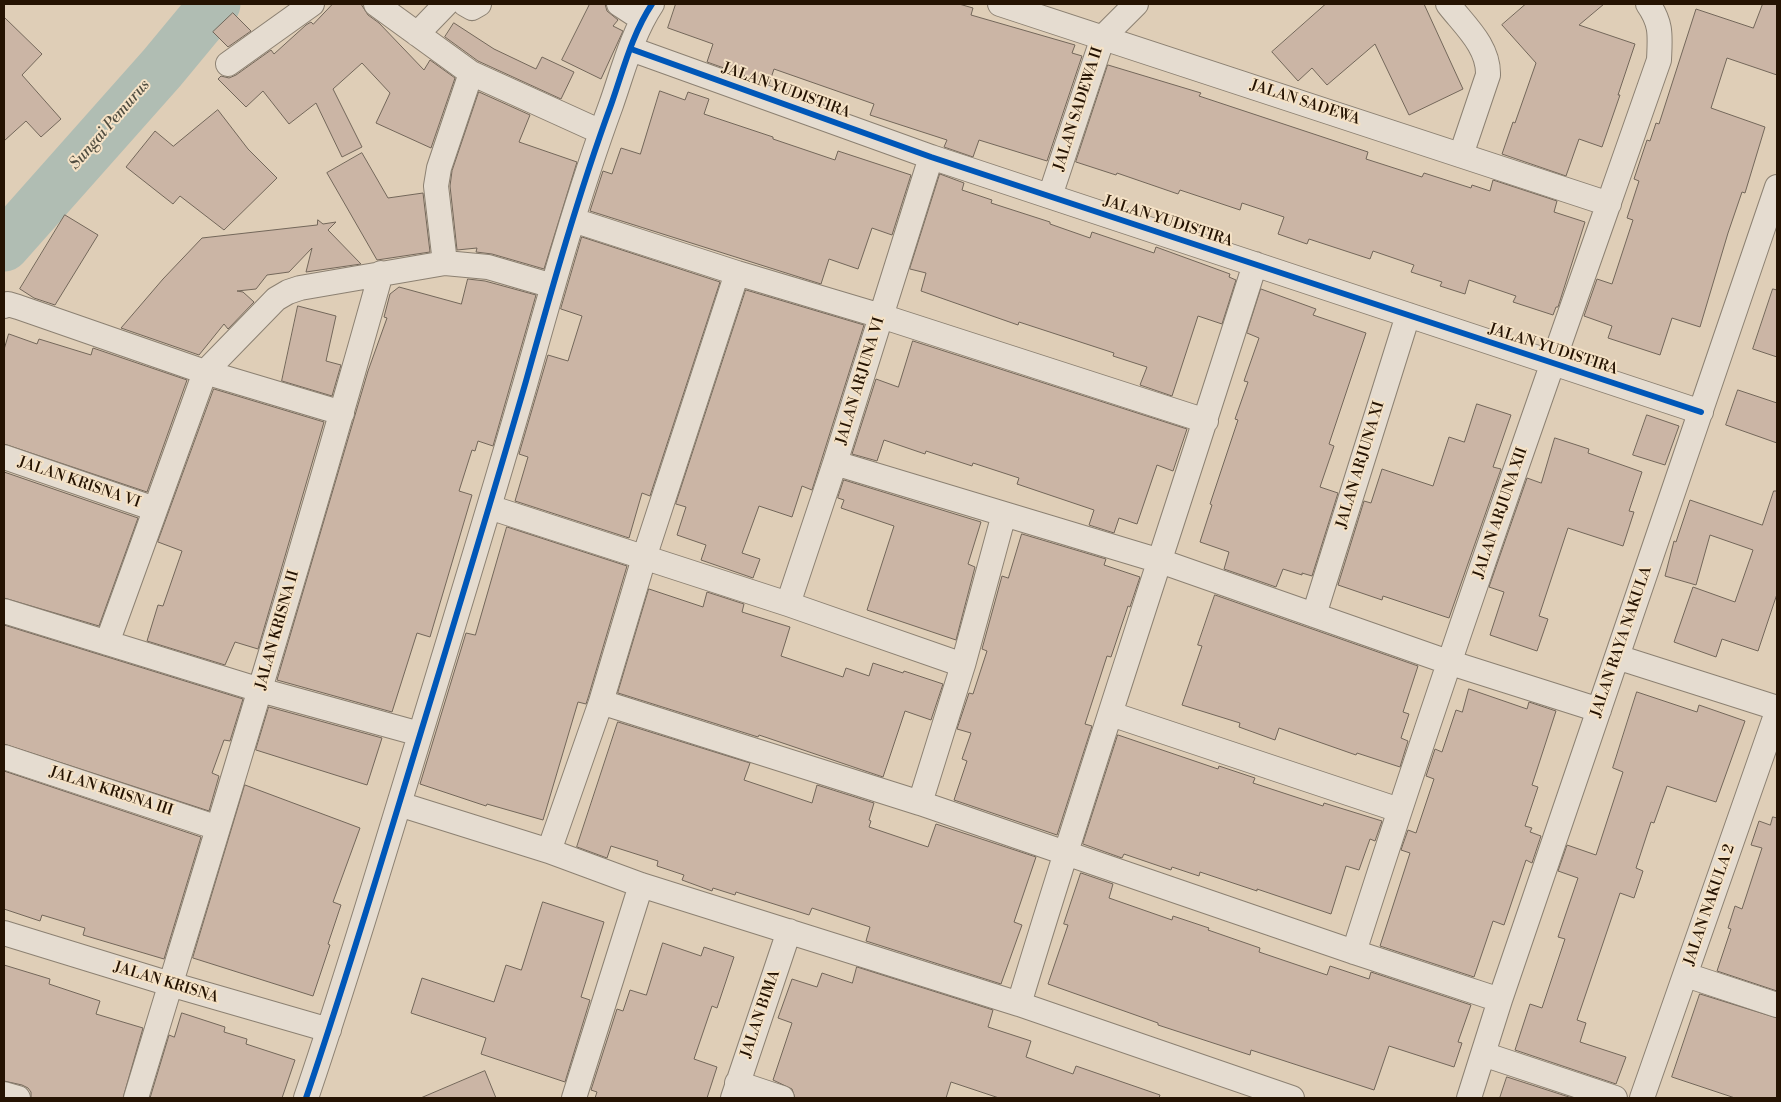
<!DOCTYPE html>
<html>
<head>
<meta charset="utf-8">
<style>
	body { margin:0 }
	#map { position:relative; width:1781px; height:1102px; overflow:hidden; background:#dfceb7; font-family:"Libre Bodoni",serif }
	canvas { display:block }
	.frame { position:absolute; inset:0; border:5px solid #251302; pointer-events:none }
</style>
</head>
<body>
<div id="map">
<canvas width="1781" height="1102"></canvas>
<div class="frame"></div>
</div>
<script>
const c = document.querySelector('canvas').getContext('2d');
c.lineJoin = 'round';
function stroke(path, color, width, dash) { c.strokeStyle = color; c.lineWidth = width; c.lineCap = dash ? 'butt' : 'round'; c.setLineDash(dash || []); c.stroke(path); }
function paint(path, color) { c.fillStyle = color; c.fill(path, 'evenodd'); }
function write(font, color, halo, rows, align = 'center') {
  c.font = font + ' "Libre Bodoni",serif'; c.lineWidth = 4; c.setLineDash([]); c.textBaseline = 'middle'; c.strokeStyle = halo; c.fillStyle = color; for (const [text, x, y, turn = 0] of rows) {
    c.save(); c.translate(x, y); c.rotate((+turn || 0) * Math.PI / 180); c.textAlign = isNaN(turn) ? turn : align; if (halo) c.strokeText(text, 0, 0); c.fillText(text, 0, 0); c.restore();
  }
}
const river = new Path2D(`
	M 4,246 L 162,68 L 215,4`);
const building = new Path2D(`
	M 333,4 L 361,4 L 368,15 L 379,23 L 424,70 L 430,60 L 455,78 L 431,148 L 376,123 L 390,93 L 362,63 L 333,89 L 362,147 L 342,157 L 316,103 L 289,124 L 263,91 L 246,107 L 218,79 L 221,76 L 229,78 L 236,75 L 271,50 L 274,54 L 306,25 L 311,22 L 313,24 Z
	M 590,4 L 605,4 L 607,11 L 618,20 L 613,26 L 623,31 L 601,79 L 562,60 Z
	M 676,4 L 959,4 L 973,8 L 971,15 L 1075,45 L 1072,53 L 1082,56 L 1047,161 L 979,140 L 973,157 L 944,147 L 947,140 L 870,115 L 874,104 L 774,69 L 769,84 L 707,62 L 713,44 L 668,28 Z
	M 1326,4 L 1424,4 L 1463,89 L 1409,115 L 1375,44 L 1327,85 L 1312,68 L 1298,81 L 1272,52 Z
	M 1526,4 L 1604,4 L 1579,25 L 1635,44 L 1618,95 L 1620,95 L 1602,147 L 1579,139 L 1566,176 L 1502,154 L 1513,122 L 1515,123 L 1536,63 L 1502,25 Z
	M 1763,4 L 1777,4 L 1777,75 L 1727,58 L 1711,108 L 1765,127 L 1745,193 L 1742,192 L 1728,233 L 1700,327 L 1672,318 L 1660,355 L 1608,338 L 1612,326 L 1584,316 L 1597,279 L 1612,284 L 1633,220 L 1627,218 L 1639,181 L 1634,179 L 1647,140 L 1650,141 L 1656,123 L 1659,124 L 1696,9 L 1753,28 Z
	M 233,13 L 251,31 L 228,47 L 213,32 Z
	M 4,17 L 42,54 L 22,75 L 61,119 L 41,137 L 26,121 L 4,141 Z
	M 454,23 L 494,49 L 536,69 L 542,57 L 574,72 L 561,99 L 478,61 L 445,37 Z
	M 1108,65 L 1201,93 L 1199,96 L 1368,152 L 1366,159 L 1422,177 L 1424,173 L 1471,188 L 1472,185 L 1490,191 L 1493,180 L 1557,201 L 1554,212 L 1585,222 L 1558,307 L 1556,307 L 1553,315 L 1513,302 L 1516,296 L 1469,280 L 1465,294 L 1440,286 L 1442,282 L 1411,272 L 1414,265 L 1373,251 L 1370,259 L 1309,239 L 1307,244 L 1278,234 L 1284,217 L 1242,203 L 1240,210 L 1180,190 L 1178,194 L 1117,173 L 1116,175 L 1076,162 Z
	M 660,91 L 685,100 L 688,92 L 709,99 L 704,114 L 773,137 L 773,139 L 835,160 L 838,151 L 911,175 L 892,235 L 872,228 L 858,269 L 829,259 L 821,284 L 590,211 L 603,171 L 612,174 L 621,148 L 640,154 Z
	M 479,92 L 530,115 L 519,142 L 577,162 L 544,269 L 492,254 L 476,252 L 477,248 L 457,250 L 450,186 L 452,171 Z
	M 218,110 L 248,149 L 277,178 L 224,230 L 180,196 L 173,204 L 126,167 L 155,131 L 173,146 Z
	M 362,153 L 388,198 L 423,193 L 430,252 L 377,260 L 327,173 Z
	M 940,174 L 964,183 L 962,190 L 992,200 L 991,203 L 1050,222 L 1050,224 L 1090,238 L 1092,232 L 1154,253 L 1156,247 L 1230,274 L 1229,277 L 1236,280 L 1222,324 L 1198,316 L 1172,396 L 1140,385 L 1147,367 L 1113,356 L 1114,353 L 1019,322 L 1018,325 L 921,291 L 926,273 L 910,269 Z
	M 65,215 L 98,235 L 55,305 L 34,298 L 20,289 Z
	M 318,220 L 323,224 L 336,222 L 328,230 L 361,264 L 306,272 L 312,248 L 289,272 L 267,275 L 256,289 L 237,291 L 243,292 L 254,302 L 228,329 L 224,324 L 199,355 L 121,328 L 163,279 L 202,238 L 317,225 Z
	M 582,237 L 720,282 L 650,496 L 642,493 L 629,538 L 515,501 L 528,457 L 519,454 L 548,355 L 568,361 L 582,316 L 561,309 Z
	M 468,279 L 485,281 L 536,295 L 493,446 L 478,441 L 475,451 L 472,450 L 459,491 L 472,495 L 430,637 L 417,633 L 392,712 L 277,680 L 368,371 L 387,318 L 384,317 L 390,294 L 399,287 L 461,304 Z
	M 1261,289 L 1316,309 L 1313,315 L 1366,333 L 1329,444 L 1334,446 L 1320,487 L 1338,493 L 1312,576 L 1302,573 L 1302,575 L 1283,569 L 1276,587 L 1224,569 L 1229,552 L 1200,542 L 1212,505 L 1210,504 L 1238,420 L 1235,419 L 1248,382 L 1244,381 L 1259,338 L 1247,333 Z
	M 1773,289 L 1777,290 L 1777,357 L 1753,349 Z
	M 746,290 L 864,325 L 812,490 L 802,486 L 792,517 L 759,506 L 742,553 L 760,559 L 753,578 L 701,560 L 706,545 L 677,535 L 686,507 L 676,504 Z
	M 298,306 L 336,316 L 326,361 L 341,365 L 332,396 L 282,381 Z
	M 9,334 L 37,344 L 39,339 L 91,355 L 93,348 L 187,380 L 147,492 L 4,444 L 4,350 Z
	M 913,341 L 1187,429 L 1173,471 L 1157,465 L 1137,524 L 1119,518 L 1114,533 L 1089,525 L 1094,510 L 1017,484 L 1019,478 L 973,463 L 972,466 L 926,451 L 925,454 L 884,440 L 877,461 L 852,454 L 876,379 L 898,387 Z
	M 214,389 L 324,422 L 258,649 L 235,642 L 225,665 L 147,641 L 158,605 L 163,606 L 182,551 L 158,542 Z
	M 1738,390 L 1777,403 L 1777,443 L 1726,425 Z
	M 1477,404 L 1511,415 L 1493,467 L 1501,469 L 1449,618 L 1383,596 L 1382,600 L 1338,585 L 1364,501 L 1371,503 L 1382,469 L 1433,486 L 1449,437 L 1464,442 Z
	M 1647,415 L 1679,426 L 1665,465 L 1633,455 Z
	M 1555,438 L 1589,449 L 1588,453 L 1642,472 L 1629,511 L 1634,512 L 1623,546 L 1568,528 L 1539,616 L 1548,619 L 1537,651 L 1490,635 L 1504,592 L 1489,587 L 1527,478 L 1541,483 Z
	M 4,472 L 138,518 L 99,626 L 4,598 Z
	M 844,480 L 981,522 L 968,564 L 975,567 L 956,640 L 867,610 L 894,526 L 841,508 L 844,500 L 838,498 Z
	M 1774,491 L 1777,491 L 1777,594 L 1758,651 L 1722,639 L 1716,657 L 1674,642 L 1693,587 L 1735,602 L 1753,550 L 1710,535 L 1696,585 L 1665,576 L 1674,541 L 1676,542 L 1690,500 L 1762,525 Z
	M 507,527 L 627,566 L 588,698 L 586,704 L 578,702 L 543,820 L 487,804 L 486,806 L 420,784 L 466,633 L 475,635 Z
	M 1022,534 L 1106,559 L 1104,565 L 1140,577 L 1130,607 L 1128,606 L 1111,657 L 1107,656 L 1085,724 L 1092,726 L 1057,835 L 954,800 L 967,761 L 962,759 L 971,733 L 957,729 L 969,693 L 973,694 L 987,651 L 982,649 L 1002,576 L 1008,578 Z
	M 649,589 L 703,607 L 707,592 L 744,604 L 742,612 L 790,627 L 781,656 L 843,677 L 846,668 L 869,676 L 873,663 L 903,673 L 904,671 L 943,684 L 931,720 L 905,711 L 883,777 L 759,735 L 758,737 L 618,693 Z
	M 1215,595 L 1418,666 L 1403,712 L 1409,714 L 1401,738 L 1408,741 L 1400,767 L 1357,753 L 1356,755 L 1279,728 L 1275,740 L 1239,727 L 1240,723 L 1182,705 L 1202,646 L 1198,645 Z
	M 4,625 L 243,699 L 230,741 L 224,740 L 212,773 L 219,776 L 209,811 L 4,744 Z
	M 1469,689 L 1527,709 L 1529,702 L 1556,711 L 1532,785 L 1538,787 L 1525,826 L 1532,828 L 1530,832 L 1541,836 L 1532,863 L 1526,860 L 1504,925 L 1493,921 L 1474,977 L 1380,946 L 1410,853 L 1401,850 L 1403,844 L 1408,830 L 1416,833 L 1434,779 L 1426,776 L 1435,749 L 1442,752 L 1456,710 L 1462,712 Z
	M 1637,692 L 1697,712 L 1699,705 L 1745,721 L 1716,802 L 1667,786 L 1654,823 L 1651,822 L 1636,868 L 1643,871 L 1634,898 L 1620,893 L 1577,1020 L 1586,1023 L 1580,1042 L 1626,1057 L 1616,1084 L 1515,1050 L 1530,1004 L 1542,1008 L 1565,939 L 1558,937 L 1578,878 L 1558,871 L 1567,845 L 1596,855 L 1623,772 L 1613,768 Z
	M 269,707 L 382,738 L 367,785 L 256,750 Z
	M 618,722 L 750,763 L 744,780 L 812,803 L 817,785 L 874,803 L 869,820 L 871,821 L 869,827 L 928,847 L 936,824 L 1036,857 L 1014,922 L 1022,925 L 1001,984 L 866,941 L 870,927 L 812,908 L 809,915 L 736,892 L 735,895 L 713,888 L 712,891 L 682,880 L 684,875 L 657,866 L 658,861 L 611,846 L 607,858 L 577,847 Z
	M 1118,735 L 1218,769 L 1219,766 L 1255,778 L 1253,783 L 1323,806 L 1324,803 L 1382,821 L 1375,841 L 1370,839 L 1359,870 L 1346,866 L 1331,914 L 1257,889 L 1257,891 L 1200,872 L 1199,876 L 1172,867 L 1171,870 L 1124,854 L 1122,858 L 1083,844 Z
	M 4,771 L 201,837 L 164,959 L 83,935 L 85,928 L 42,915 L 40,921 L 4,909 Z
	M 245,785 L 360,828 L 333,902 L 341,905 L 328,944 L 330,945 L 313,996 L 193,958 Z
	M 1773,817 L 1777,818 L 1777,991 L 1717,971 L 1731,929 L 1728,928 L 1735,906 L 1742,909 L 1762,848 L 1751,845 L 1759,821 L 1770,825 Z
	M 1081,873 L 1113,884 L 1109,898 L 1172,920 L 1173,916 L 1209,928 L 1208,930 L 1260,948 L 1259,952 L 1327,975 L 1330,966 L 1369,979 L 1371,972 L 1471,1005 L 1458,1042 L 1462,1043 L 1454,1067 L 1389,1046 L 1374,1090 L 1251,1050 L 1250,1055 L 1158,1025 L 1158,1023 L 1048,984 L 1068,925 L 1064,924 Z
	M 543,902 L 604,922 L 581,997 L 590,1000 L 565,1082 L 481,1054 L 486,1038 L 411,1013 L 422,978 L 494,1002 L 506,965 L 521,970 Z
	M 663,943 L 701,956 L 704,947 L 734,957 L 717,1008 L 712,1006 L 694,1059 L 717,1067 L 707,1098 L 595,1098 L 597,1092 L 591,1090 L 617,1009 L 623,1011 L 630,990 L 646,995 Z
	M 4,965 L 50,979 L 49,984 L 100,1001 L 96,1014 L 143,1028 L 123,1098 L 31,1098 L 31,1092 L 28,1088 L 22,1085 L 4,1081 Z
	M 857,967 L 993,1010 L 988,1027 L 1031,1041 L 1026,1057 L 1073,1074 L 1076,1066 L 1160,1095 L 1159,1098 L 999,1098 L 951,1082 L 946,1098 L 795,1098 L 792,1089 L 773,1080 L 792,1023 L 778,1018 L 792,979 L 817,987 L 822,973 L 852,983 Z
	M 1700,994 L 1777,1018 L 1777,1098 L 1735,1098 L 1672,1077 Z
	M 182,1013 L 225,1027 L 224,1032 L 247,1039 L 246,1044 L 295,1060 L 282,1098 L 150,1098 L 169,1035 L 174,1037 Z
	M 485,1071 L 496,1098 L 421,1098 Z
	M 1507,1077 L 1572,1098 L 1500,1098 Z`);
const street = new Path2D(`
	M 376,4 L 471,73 L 601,132
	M 465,4 L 472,8 L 479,4
	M 619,4 L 642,19
	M 1000,4 L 1609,204
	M 1448,4 C 1464,25 1489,46 1488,75 L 1461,155
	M 417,34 L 446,4
	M 631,49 L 931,157 L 1701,412
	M 228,64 L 312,4
	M 1050,196 L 1103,37 L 1136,4
	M 573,220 L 737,273 L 881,316 L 1206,421
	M 445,263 L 436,186 L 439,168 L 471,73
	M 4,306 L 8,304 L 18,307 L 205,372 L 342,413
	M 4,457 L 155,509
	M 835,463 L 1160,561 L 1448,662 L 1599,710
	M 489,507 L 788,604 L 963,665
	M 788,604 L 835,463 L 931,157
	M 4,611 L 260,690 L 420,734
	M 1314,615 L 1408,315
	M 107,643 L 205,372 L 276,299 L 288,292 L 300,288 L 445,263 L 488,267 L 553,286
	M 1617,657 L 1777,708
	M 601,702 L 920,803 L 1354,952 L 1500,1000
	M 1111,714 L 1399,810
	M 4,757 L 218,828
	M 920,803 L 963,665 L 1004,514
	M 399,804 L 549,851 L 641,885 L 1019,1004 L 1292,1098
	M 549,851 L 601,702 L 644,558 L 737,273
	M 4,933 L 170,984 L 329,1030
	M 1354,952 C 1449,653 1555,357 1659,60 C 1660,36 1662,24 1648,4
	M 1686,975 L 1777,1005
	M 1019,1004 C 1094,756 1177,511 1255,264
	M 1483,1054 L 1615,1098
	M 737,1083 L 782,1098
	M 4,1094 L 18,1098
	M 136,1098 C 219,824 304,550 381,273
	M 306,1098 C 347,978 383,856 420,735 C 456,617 492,499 526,381 C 552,288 578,195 611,105 C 623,71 632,34 652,4
	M 574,1098 L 641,885
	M 733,1098 L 789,931
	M 1469,1098 L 1500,1000 L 1777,187
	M 1642,1098 L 1777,712`);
const cycleway = new Path2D(`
	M 631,49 L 931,157 L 1701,412
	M 306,1098 C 347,978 383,856 420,735 C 456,617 492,499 526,381 C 552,288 578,195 611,105 C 623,71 632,34 652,4`);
const streetNames = [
	["JALAN YUDISTIRA",786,91,20],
	["JALAN SADEWA",1305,103,18],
	["JALAN SADEWA II",1079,109,-72],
	["JALAN YUDISTIRA",1168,222,18],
	["JALAN YUDISTIRA",1553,350,18],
	["JALAN ARJUNA VI",861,381,-73],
	["JALAN ARJUNA XI",1361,465,-73],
	["JALAN KRISNA VI",79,483,19],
	["JALAN ARJUNA XII",1501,513,-71],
	["JALAN KRISNA II",278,630,-74],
	["JALAN RAYA NAKULA",1622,642,-71],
	["JALAN KRISNA III",111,792,18],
	["JALAN NAKULA 2",1710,905,-71],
	["JALAN KRISNA",166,983,17],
	["JALAN BIMA",761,1014,-71]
];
const waterNames = [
	["Sungai Pemurus",110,125,-49]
];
stroke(river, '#b0bdb3', 51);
paint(building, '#cbb5a5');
stroke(building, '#73675a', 1);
stroke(street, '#8c8172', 26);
stroke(street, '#e5dcd0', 24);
stroke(cycleway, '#0057b8', 6);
write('15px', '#251302', '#f5e2c6', streetNames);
write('italic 16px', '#4f4c3f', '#f5e2c6', waterNames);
</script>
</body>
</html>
